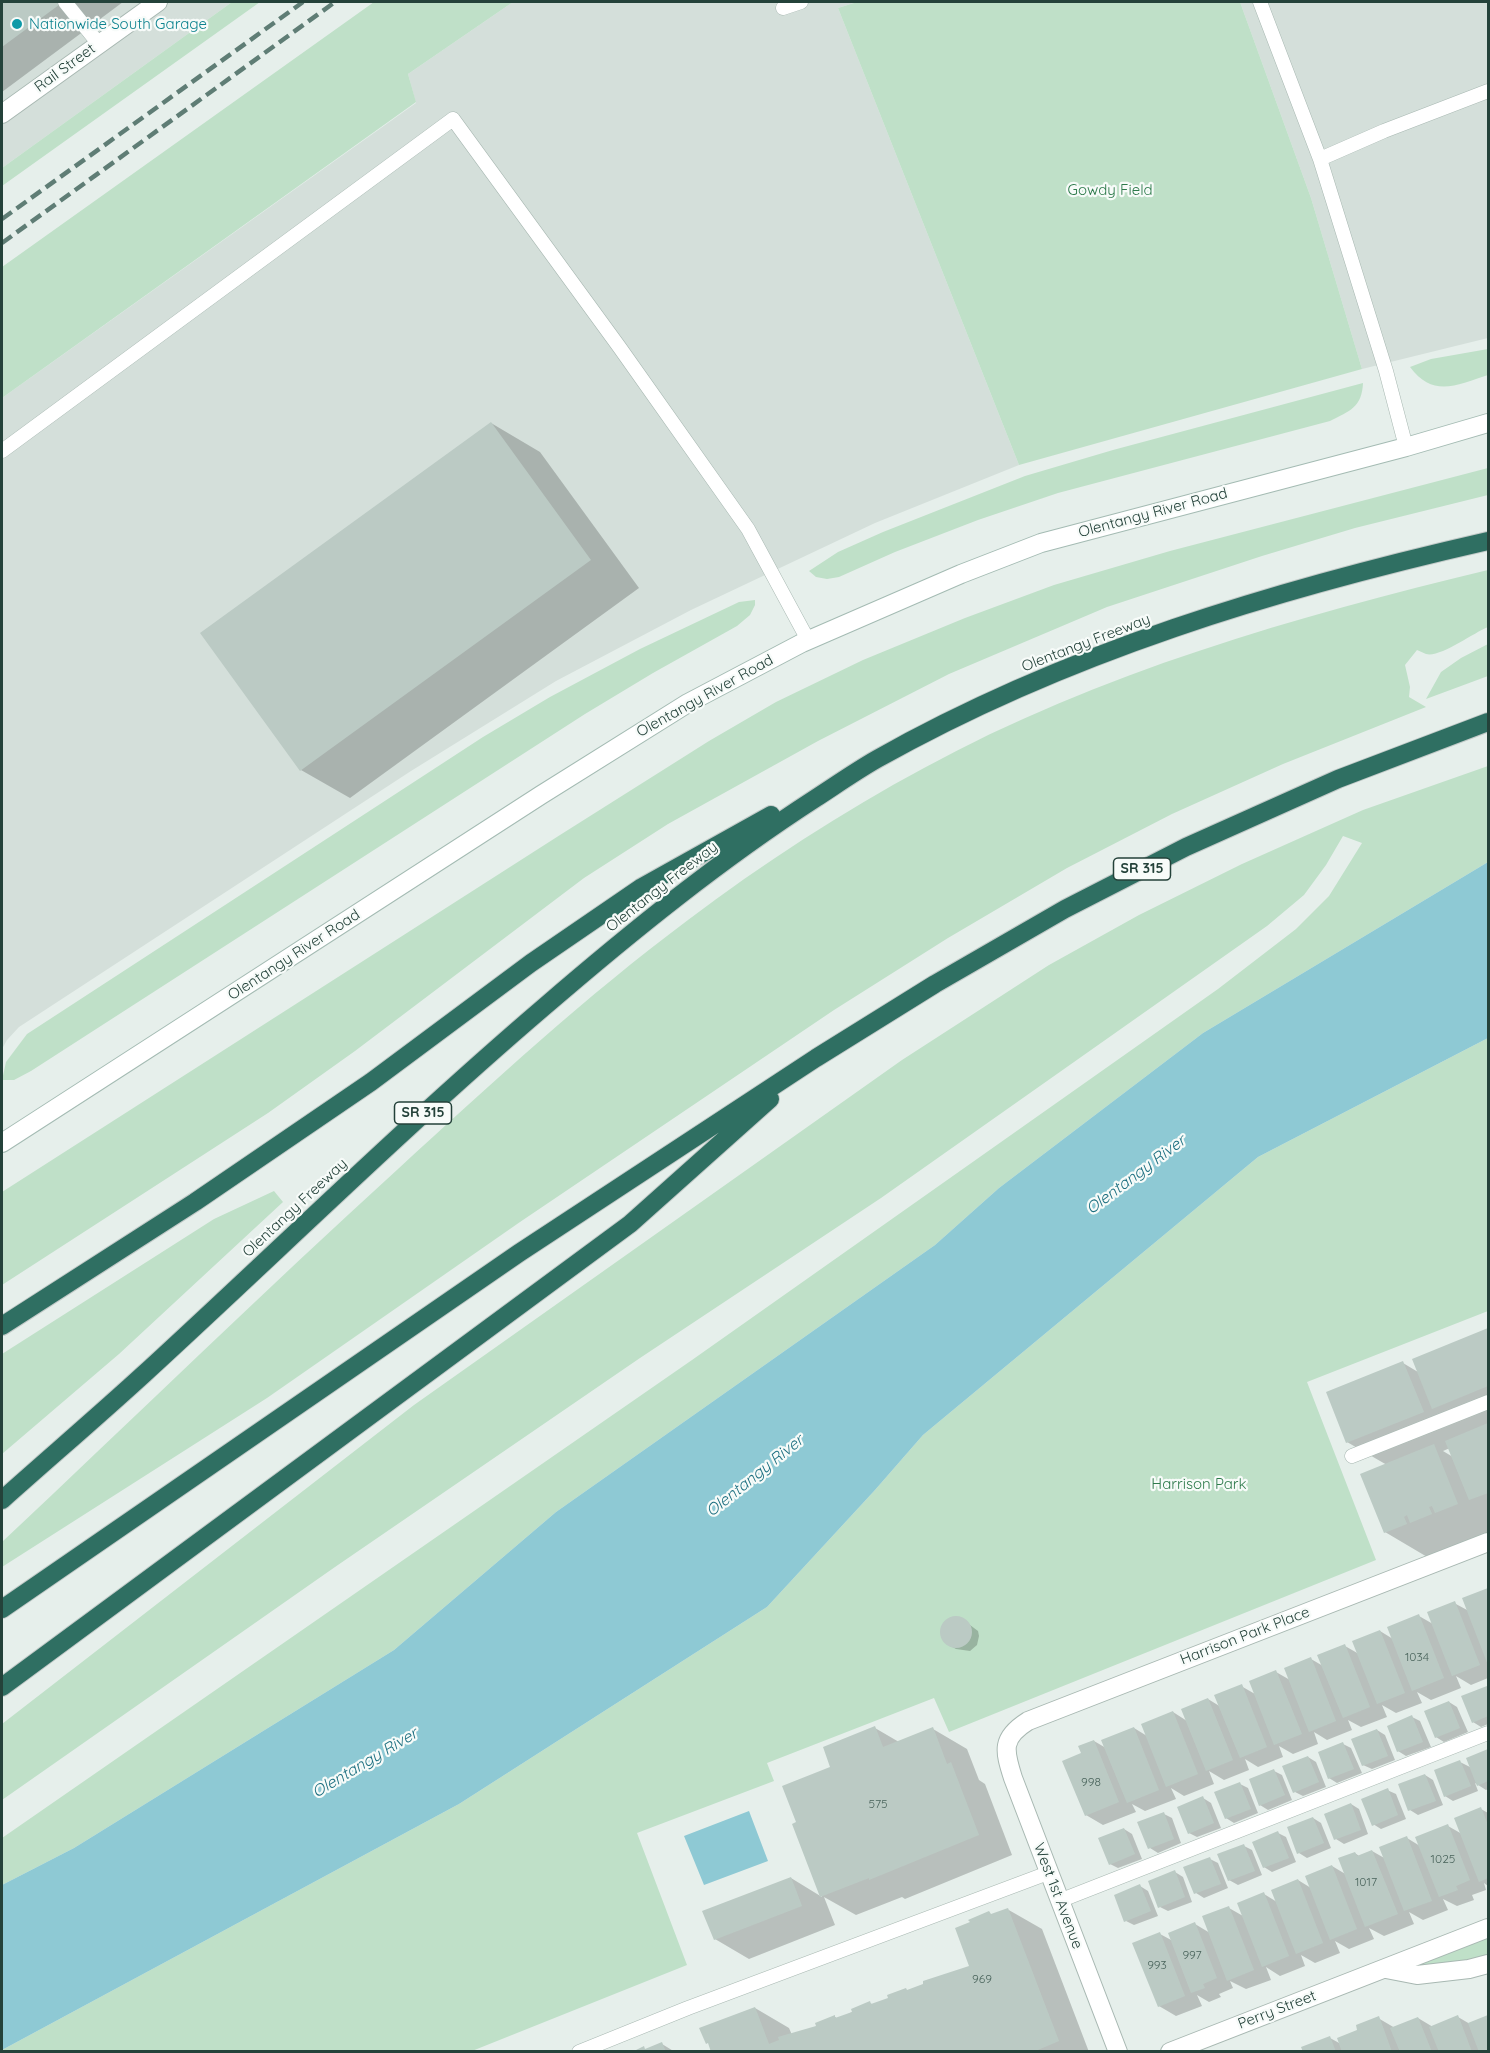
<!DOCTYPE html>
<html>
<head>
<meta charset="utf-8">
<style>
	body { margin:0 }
	#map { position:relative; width:1490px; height:2053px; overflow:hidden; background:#e6efeb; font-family:Quicksand,sans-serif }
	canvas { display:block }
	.frame { position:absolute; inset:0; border:3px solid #24423a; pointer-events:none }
</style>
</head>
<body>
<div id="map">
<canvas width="1490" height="2053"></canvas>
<div class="frame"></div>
</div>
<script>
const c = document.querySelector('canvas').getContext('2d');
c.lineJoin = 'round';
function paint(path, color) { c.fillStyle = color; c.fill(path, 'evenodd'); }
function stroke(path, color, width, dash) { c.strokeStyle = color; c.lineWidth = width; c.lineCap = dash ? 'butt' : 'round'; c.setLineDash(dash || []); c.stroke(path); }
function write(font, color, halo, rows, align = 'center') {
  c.font = font + ' Quicksand,sans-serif'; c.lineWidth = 4.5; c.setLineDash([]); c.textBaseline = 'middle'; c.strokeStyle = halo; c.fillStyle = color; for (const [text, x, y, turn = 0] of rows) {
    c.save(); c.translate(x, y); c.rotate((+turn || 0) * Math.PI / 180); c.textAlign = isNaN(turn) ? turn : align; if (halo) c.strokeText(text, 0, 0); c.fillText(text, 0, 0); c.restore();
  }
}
const built = new Path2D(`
	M 2,2 L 232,2 L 2,168 Z
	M 513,2 L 857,2 L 838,8 L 1019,465 L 875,523 L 691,610 L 556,681 L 411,771 L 19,1027 L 7,1040 L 2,1049 L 2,398 L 416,103 L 408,74 Z
	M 1240,2 L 1488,2 L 1488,338 L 1362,369 L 1311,198 Z`);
const green = new Path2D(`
	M 232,2 L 260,2 L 2,186 L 2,168 Z
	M 374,2 L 513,2 L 408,74 L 416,102 L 2,398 L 2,267 Z
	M 857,2 L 1240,2 L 1311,198 L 1362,369 L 1019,465 L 838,8 Z
	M 1488,349 L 1488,375 C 1457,385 1433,398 1410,367 L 1431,359 Z
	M 1363,383 C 1362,407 1350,411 1330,421 L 1058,493 L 978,520 L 895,552 L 839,577 L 827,579 L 816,577 L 809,571 L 838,552 L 883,532 L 1025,476 L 1113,450 Z
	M 1488,468 L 1488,495 L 1355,528 L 1262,556 L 1107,607 L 949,674 L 818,741 L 668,824 L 584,878 L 355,1051 L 268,1113 L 2,1285 L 2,1192 L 560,835 L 709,741 L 776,702 L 863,660 L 965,618 L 1054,585 L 1170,551 Z
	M 1488,570 L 1488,627 C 1473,633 1440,658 1426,654 C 1423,653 1420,651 1417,650 L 1405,665 L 1410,687 L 1409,697 L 1426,707 L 1283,764 L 1172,814 L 1067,868 L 948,938 L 834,1010 L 520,1222 L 267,1398 L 2,1567 L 2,1542 C 134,1418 264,1291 398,1169 C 492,1083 586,996 688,920 C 762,864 842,812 924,768 C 1098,673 1297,616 1488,570 Z
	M 755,600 L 755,605 L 750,615 L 737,626 L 653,673 L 585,714 L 31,1071 L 14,1080 L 2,1080 L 6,1062 L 27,1034 L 483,737 L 550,697 L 640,649 L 739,602 Z
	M 1488,644 L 1488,676 L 1426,699 L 1441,672 L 1461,658 Z
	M 1488,766 L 1488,862 L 1203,1033 L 999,1188 L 935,1245 L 556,1512 L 394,1650 L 74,1848 L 2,1885 L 2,1838 L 692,1360 L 1218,989 L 1296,929 L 1329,896 L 1362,843 L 1343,836 L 1326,865 L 1304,895 L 1267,926 L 881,1198 L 640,1358 L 335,1567 L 2,1800 L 2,1724 L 414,1405 L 902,1060 L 1049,965 L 1139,915 L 1242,864 L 1363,810 Z
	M 1488,1038 L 1488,1311 L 1307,1382 L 1376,1560 L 949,1732 L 934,1698 L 767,1763 L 774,1781 L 637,1833 L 687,1965 L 472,2051 L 2,2052 L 2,2050 L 459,1804 L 767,1607 L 875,1490 L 923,1435 L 1258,1157 Z
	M 274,1191 L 283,1202 L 119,1354 L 2,1454 L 2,1354 L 214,1219 Z
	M 1488,1928 L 1488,1964 L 1384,1969 Z`);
const water = new Path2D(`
	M 1488,862 L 1488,1038 L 1258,1157 L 923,1435 L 875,1490 L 767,1607 L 459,1804 L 2,2050 L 2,1885 L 74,1848 L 394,1650 L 556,1512 L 935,1245 L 999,1188 L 1203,1033 Z
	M 749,1811 L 768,1861 L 704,1885 L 684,1836 Z`);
const shadow = new Path2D(`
	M 2,2 L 123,2 L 2,92 Z
	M 491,423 L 540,452 L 639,588 L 350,798 L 301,770 Z
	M 1488,1330 L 1488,1539 L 1485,1540 L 1478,1536 L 1480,1542 L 1434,1561 L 1385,1532 L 1387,1465 L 1347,1442 L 1403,1363 L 1418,1372 L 1414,1360 ZM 1450,1448 L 1453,1457 L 1443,1451 Z
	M 1488,1589 L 1488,1678 L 1471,1685 L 1456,1676 L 1461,1688 L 1431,1700 L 1417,1692 L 1422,1703 L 1396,1713 L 1382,1705 L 1387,1717 L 1361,1727 L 1348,1720 L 1352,1730 L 1327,1740 L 1314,1732 L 1318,1744 L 1293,1754 L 1279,1746 L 1283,1757 L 1258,1767 L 1245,1759 L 1249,1770 L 1224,1780 L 1209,1771 L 1214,1784 L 1184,1796 L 1171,1788 L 1176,1799 L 1145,1811 L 1132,1804 L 1136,1812 L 1103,1825 L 1086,1815 L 1083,1754 L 1094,1741 L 1106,1748 L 1134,1728 L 1147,1736 L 1173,1712 L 1187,1721 L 1208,1699 L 1221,1707 L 1241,1686 L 1255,1694 L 1276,1672 L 1290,1680 L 1311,1659 L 1323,1666 L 1345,1646 L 1359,1654 L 1380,1631 L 1393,1639 L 1419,1616 L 1433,1624 L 1454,1603 L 1469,1611 L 1464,1599 Z
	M 953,1618 L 962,1619 L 978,1631 L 979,1636 L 977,1645 L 970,1651 L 956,1649 L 947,1644 L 942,1636 L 942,1627 Z
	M 1487,1687 L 1488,1688 L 1488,1724 L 1481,1727 L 1473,1722 Z
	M 1449,1702 L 1457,1707 L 1468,1732 L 1444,1742 L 1436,1737 Z
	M 1412,1717 L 1420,1721 L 1431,1747 L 1406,1756 L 1398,1751 Z
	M 875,1728 L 899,1742 L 933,1729 L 967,1749 L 979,1780 L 985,1784 L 1012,1855 L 905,1899 L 902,1897 L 856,1915 L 824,1897 L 835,1925 L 749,1959 L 715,1939 L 791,1878 L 822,1897 L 794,1825 L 798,1823 L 832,1768 Z
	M 1377,1730 L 1385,1735 L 1395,1760 L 1372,1769 L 1363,1765 Z
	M 1343,1744 L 1351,1748 L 1362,1773 L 1337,1783 L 1329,1778 Z
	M 1488,1751 L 1488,1789 L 1486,1790 L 1475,1783 L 1478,1791 L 1453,1801 L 1445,1796 L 1460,1762 L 1472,1768 L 1468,1759 Z
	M 1308,1757 L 1316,1762 L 1326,1787 L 1303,1796 L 1295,1792 Z
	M 1274,1771 L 1282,1775 L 1292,1800 L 1268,1810 L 1260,1805 Z
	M 1425,1775 L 1433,1780 L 1443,1805 L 1418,1815 L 1410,1810 Z
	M 1240,1784 L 1248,1788 L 1258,1813 L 1234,1823 L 1226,1818 Z
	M 1387,1790 L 1396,1794 L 1406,1819 L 1381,1829 L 1373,1824 Z
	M 1203,1798 L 1211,1803 L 1221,1828 L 1197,1837 L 1189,1833 Z
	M 1351,1804 L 1359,1809 L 1368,1834 L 1344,1844 L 1336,1839 L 1325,1814 Z
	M 1481,1809 L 1488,1813 L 1488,1886 L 1484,1883 L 1486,1890 L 1472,1895 L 1474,1900 L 1457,1906 L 1443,1899 L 1448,1910 L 1423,1920 L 1409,1912 L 1414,1924 L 1384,1936 L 1369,1928 L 1374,1939 L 1349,1949 L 1335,1941 L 1340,1953 L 1315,1963 L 1301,1955 L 1305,1966 L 1280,1976 L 1266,1967 L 1271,1980 L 1246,1989 L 1230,1981 L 1233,1988 L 1219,1994 L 1221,1997 L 1209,2002 L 1197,1995 L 1202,2006 L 1176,2016 L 1159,2006 L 1160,1934 L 1173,1941 L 1195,1924 L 1210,1933 L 1229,1908 L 1243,1916 L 1264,1894 L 1277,1902 L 1298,1880 L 1311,1888 L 1332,1866 L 1347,1875 L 1355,1853 L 1359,1856 L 1372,1851 L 1386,1859 L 1407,1838 L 1420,1846 L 1448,1826 L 1462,1834 Z
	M 1164,1814 L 1172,1818 L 1181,1843 L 1158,1853 L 1150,1848 Z
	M 1313,1818 L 1321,1823 L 1331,1848 L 1307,1858 L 1299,1853 Z
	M 1124,1829 L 1132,1834 L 1142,1859 L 1118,1868 L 1110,1864 Z
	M 1278,1833 L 1286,1837 L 1296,1862 L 1272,1872 L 1264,1867 Z
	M 1244,1846 L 1252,1850 L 1262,1875 L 1238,1885 L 1229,1880 Z
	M 1210,1859 L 1218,1863 L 1228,1888 L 1204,1898 L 1196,1893 Z
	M 1175,1872 L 1183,1877 L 1192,1902 L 1168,1911 L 1160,1907 Z
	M 1140,1886 L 1148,1891 L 1158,1916 L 1134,1925 L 1126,1921 Z
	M 1007,1909 L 1042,1929 L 1089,2052 L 712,2052 L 755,2008 L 789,2028 L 792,2035 L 818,2027 L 834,2016 L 838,2019 L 870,2003 L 874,2005 L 971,1967 L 993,1915 Z
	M 1458,2017 L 1470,2024 L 1488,2017 L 1488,2052 L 1304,2052 L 1330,2038 L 1341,2044 L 1378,2018 L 1395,2028 L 1418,2018 L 1433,2027 Z
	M 662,2044 L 675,2052 L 638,2052 Z`);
const building = new Path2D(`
	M 2,2 L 63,2 L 2,47 Z
	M 491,422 L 591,560 L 300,771 L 200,633 Z
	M 1488,1328 L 1488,1386 L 1432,1409 L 1412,1359 Z
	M 1403,1361 L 1424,1412 L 1346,1443 L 1326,1392 Z
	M 1488,1423 L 1488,1493 L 1469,1500 L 1445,1441 Z
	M 1434,1444 L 1458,1504 L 1435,1513 L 1432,1506 L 1429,1507 L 1432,1514 L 1410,1523 L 1407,1515 L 1404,1517 L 1407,1524 L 1384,1533 L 1360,1474 Z
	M 1488,1588 L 1488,1665 L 1462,1598 Z
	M 1455,1601 L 1480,1665 L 1452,1676 L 1427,1612 Z
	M 1419,1614 L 1444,1678 L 1412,1691 L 1387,1627 Z
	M940 1632a16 16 0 1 1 32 0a16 16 0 1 1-32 0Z
	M 1380,1630 L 1405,1693 L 1377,1704 L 1352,1641 Z
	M 1345,1644 L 1370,1707 L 1343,1718 L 1317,1655 Z
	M 1311,1657 L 1336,1721 L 1309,1732 L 1284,1668 Z
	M 1276,1670 L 1302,1734 L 1274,1745 L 1249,1681 Z
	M 1242,1684 L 1267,1747 L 1240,1758 L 1214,1695 Z
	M 1487,1686 L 1488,1716 L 1472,1723 L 1461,1696 Z
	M 1208,1698 L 1233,1760 L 1206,1771 L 1181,1709 Z
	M 1449,1701 L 1460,1728 L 1435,1738 L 1424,1711 Z
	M 1173,1711 L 1198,1774 L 1166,1787 L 1141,1724 Z
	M 1412,1715 L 1423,1742 L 1397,1752 L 1387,1726 Z
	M 875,1726 L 883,1747 L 933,1727 L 947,1764 L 951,1762 L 979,1835 L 869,1880 L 869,1878 L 820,1897 L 792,1824 L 796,1822 L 782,1786 L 830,1767 L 823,1747 Z
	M 1134,1727 L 1159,1790 L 1127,1803 L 1101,1740 Z
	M 1377,1729 L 1388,1756 L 1362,1766 L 1351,1739 Z
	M 1094,1740 L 1119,1802 L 1085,1816 L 1062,1761 L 1081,1753 L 1078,1746 Z
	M 1343,1742 L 1354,1769 L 1328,1779 L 1318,1752 Z
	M 1488,1749 L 1488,1781 L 1477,1786 L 1466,1758 Z
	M 1308,1756 L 1319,1782 L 1293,1793 L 1282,1766 Z
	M 1460,1760 L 1471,1786 L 1444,1797 L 1434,1770 Z
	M 1274,1769 L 1285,1795 L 1259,1806 L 1249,1779 Z
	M 1425,1774 L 1436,1801 L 1408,1811 L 1398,1784 Z
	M 1240,1782 L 1251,1809 L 1225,1819 L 1214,1792 Z
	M 1388,1788 L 1398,1815 L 1372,1826 L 1361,1799 Z
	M 1203,1796 L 1214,1823 L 1188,1834 L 1177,1807 Z
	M 1351,1803 L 1361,1830 L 1334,1840 L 1324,1814 Z
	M 1481,1807 L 1488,1825 L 1488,1878 L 1479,1882 L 1454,1818 Z
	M 1164,1812 L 1174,1839 L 1148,1849 L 1137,1822 Z
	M 1313,1817 L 1324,1843 L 1297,1854 L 1287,1827 Z
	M 1448,1824 L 1470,1880 L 1456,1886 L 1458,1890 L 1439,1897 L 1415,1837 Z
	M 1124,1828 L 1135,1854 L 1109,1865 L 1098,1838 Z
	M 1278,1831 L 1289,1858 L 1263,1868 L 1252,1842 Z
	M 1407,1836 L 1432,1901 L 1404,1911 L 1379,1847 Z
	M 1244,1844 L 1255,1871 L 1228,1881 L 1217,1854 Z
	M 1372,1850 L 1398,1914 L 1365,1927 L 1338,1858 L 1355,1852 L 1357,1856 Z
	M 1210,1857 L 1221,1884 L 1194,1894 L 1183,1867 Z
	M 1332,1865 L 1357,1929 L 1330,1940 L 1305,1876 Z
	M 1175,1870 L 1185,1897 L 1158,1908 L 1148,1881 Z
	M 791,1877 L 802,1906 L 714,1940 L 702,1911 Z
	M 1298,1879 L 1323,1943 L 1296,1954 L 1271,1890 Z
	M 1140,1884 L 1151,1911 L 1124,1922 L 1114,1895 Z
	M 1264,1892 L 1289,1956 L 1262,1967 L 1237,1903 Z
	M 1229,1906 L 1254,1970 L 1227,1981 L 1202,1916 Z
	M 1008,1908 L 1059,2041 L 1033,2052 L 711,2052 L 708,2043 L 706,2044 L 699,2028 L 755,2007 L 769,2044 L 779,2040 L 778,2037 L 816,2026 L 815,2023 L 835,2015 L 835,2018 L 852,2012 L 851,2009 L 870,2001 L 871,2004 L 888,1998 L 887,1995 L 906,1988 L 907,1990 L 923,1984 L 923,1981 L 969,1966 L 955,1928 L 970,1922 L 968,1920 L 989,1911 L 991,1914 Z
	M 1195,1922 L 1217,1978 L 1203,1984 L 1205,1988 L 1191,1993 L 1168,1933 Z
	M 1160,1932 L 1185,1996 L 1158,2007 L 1132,1943 Z
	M 1458,2015 L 1472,2052 L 1439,2052 L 1429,2027 Z
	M 1488,2015 L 1488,2052 L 1479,2052 L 1468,2023 Z
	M 1379,2016 L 1392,2052 L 1342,2052 L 1337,2038 L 1357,2030 L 1356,2025 Z
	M 1418,2017 L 1432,2052 L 1400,2052 L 1390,2028 Z
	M 1330,2036 L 1336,2052 L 1303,2052 L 1301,2047 Z
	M 662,2042 L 666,2052 L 632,2052 L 644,2046 L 645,2049 Z`);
const lane = new Path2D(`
	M 65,2 L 99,44
	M 1260,2 L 1320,159 L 1386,371 L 1406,447
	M 783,8 L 801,2
	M 1320,159 L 1384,131 L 1488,91
	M 2,451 L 453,119 L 620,348 L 748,529 L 808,640
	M 1352,1456 L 1488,1402
	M 1059,1901 L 1488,1733
	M 579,2052 L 688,2008 L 1048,1873`);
const street = new Path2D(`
	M 2,114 L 158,2
	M 1386,1969 L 1417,1975 L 1469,1969 L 1488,1964
	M 1118,2052 L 1013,1778 C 1004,1750 1001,1738 1028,1721 L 1488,1542
	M 1170,2052 L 1488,1928`);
const secondary = new Path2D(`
	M 2,1143 L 541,795 L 688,703 L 802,643 L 961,574 L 1041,543 L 1406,447 L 1488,423`);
const highway = new Path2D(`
	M 2,1326 L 195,1202 L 371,1082 L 531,963 L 642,887 L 771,815
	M 2,1500 C 49,1458 97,1417 144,1374 C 277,1252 406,1125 544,1007 C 631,932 720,860 816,798 C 836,785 856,771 877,759 C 1067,652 1277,589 1488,541
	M 2,1609 L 519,1253 L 816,1058 L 935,984 L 1065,909 L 1186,847 L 1338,779 L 1488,722
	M 2,1687 L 630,1224 L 770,1099`);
const rail = new Path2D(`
	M 2,219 L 303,2
	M 2,243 L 335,2`);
const markers = [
	[17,24,6,"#0f9aa8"]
];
const numberNames = [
	["1034",1417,1657],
	["998",1091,1782],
	["575",878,1804],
	["1025",1443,1859],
	["1017",1366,1882],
	["997",1192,1955],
	["993",1157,1965],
	["969",982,1979]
];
const shields = [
	[1142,869,57],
	[423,1113,57]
];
const shieldNames = [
	["SR 315",1142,869],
	["SR 315",423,1113]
];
const cultureNames = [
	["Nationwide South Garage",29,24]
];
const streetNames = [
	["Rail Street",65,68,-36],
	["Olentangy River Road",1153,513,-15],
	["Olentangy Freeway",1086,643,-21],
	["Olentangy River Road",705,696,-29],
	["Olentangy Freeway",662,887,-38],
	["Olentangy River Road",294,955,-33],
	["Olentangy Freeway",295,1208,-43],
	["Harrison Park Place",1245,1636,-21],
	["West 1st Avenue",1058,1896,69],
	["Perry Street",1277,2010,-21]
];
const parkNames = [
	["Gowdy Field",1110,190],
	["Harrison Park",1199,1484]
];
const waterNames = [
	["Olentangy River",1136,1175,-37],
	["Olentangy River",755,1476,-39],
	["Olentangy River",365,1763,-31]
];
paint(built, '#d4dfda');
paint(green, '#bfe0c8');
paint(water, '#8ec9d4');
paint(shadow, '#0003');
paint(building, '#bbcac4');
stroke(lane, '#a8b8b2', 15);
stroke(street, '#a8b8b2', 20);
stroke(secondary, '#a4bbb3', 20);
stroke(highway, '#c2cac8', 20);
stroke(lane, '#fff', 14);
stroke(street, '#fff', 18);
stroke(secondary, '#fff', 18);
stroke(highway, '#2f6f62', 18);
stroke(rail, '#5f7d75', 4.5, [12, 6]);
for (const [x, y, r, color] of markers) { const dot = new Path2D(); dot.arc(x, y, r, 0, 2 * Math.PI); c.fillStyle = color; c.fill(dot); stroke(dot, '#f7fbf9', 2); }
write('12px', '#4a645c', null, numberNames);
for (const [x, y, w] of shields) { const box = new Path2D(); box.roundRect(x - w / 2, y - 11, w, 22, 4.5); c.fillStyle = '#f7fbf9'; c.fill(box); stroke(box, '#24423a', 1.5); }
write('bold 14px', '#24423a', null, shieldNames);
write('15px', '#0d838f', '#f7fbf9', cultureNames, 'left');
write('15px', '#24423a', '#f7fbf9', streetNames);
write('15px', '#2d7a4b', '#f7fbf9', parkNames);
write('italic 16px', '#1c6f80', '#f7fbf9', waterNames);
</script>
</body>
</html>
